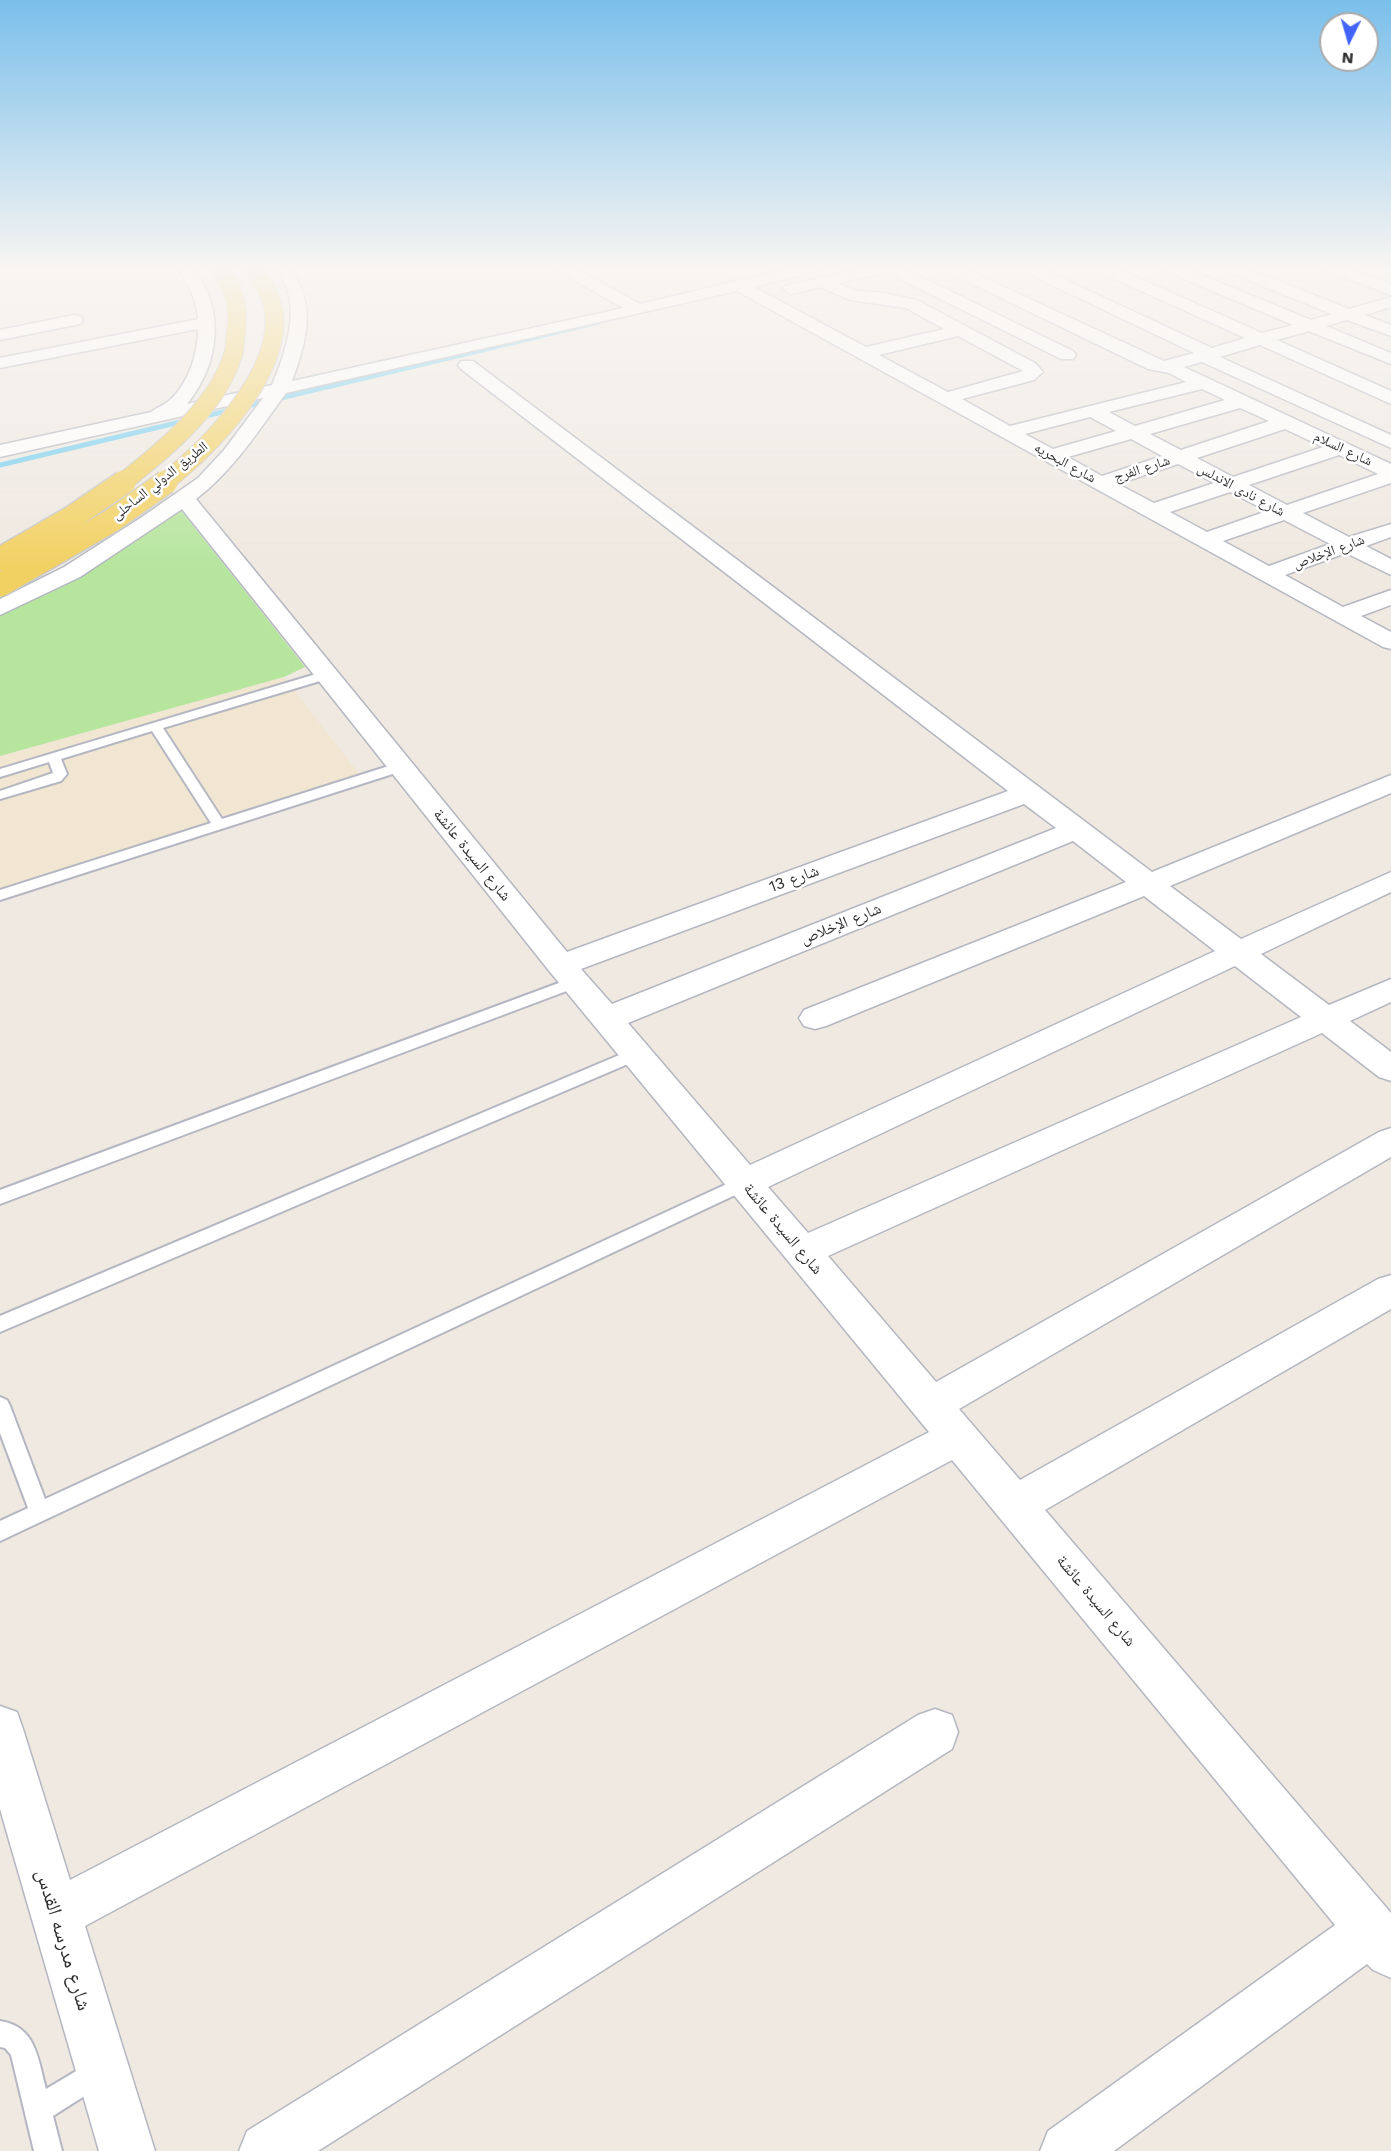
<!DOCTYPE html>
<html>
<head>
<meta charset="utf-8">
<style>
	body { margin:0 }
	#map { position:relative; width:1391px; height:2151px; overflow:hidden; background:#efe9e1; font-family:"Work Sans",sans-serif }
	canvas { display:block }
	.north { position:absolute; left:1319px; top:12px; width:60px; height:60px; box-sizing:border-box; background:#fff; border:2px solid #ababab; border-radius:50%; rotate:185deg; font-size:16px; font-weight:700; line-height:24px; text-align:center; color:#2e2e2e }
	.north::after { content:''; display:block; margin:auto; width:21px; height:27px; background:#4264fb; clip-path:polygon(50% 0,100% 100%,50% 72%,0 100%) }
</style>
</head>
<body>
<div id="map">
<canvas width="1391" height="2151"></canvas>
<div class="north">N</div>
</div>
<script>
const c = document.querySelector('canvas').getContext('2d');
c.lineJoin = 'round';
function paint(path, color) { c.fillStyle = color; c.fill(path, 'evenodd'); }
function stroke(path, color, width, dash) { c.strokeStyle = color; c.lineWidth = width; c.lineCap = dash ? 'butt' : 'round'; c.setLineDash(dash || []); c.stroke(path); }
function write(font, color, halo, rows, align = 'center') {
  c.font = font + ' "Work Sans","Noto Naskh Arabic",sans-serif'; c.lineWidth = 5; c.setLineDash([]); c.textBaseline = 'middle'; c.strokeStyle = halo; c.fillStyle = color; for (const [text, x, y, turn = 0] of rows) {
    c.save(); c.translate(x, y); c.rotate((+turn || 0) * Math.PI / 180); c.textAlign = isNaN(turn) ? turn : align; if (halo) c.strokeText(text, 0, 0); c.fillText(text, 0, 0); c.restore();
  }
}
const education = new Path2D(`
	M 284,677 L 366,783 L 0,898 L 0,756 Z`);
const green = new Path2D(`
	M 180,509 L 305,667 L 284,677 L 0,756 L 0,615 Z`);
const stream = new Path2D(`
	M 0,465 L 599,322`);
const lane = new Path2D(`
	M 326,671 L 332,675 L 330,678 L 163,728 L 222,819 L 395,764 L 405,764 L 407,767 L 405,770 L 0,900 L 0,890 L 211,823 L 152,731 L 61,759 L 67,774 L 61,781 L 0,799 L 0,791 L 53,773 L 49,762 L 0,777 L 0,769 Z
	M 575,977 L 580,978 L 583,982 L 580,986 L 0,1204 L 0,1190 Z
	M 636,1048 L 642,1050 L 644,1054 L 642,1058 L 0,1332 L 0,1316 Z
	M 744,1176 L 750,1178 L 753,1183 L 750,1188 L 0,1541 L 0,1521 L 28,1508 L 0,1433 L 0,1397 L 7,1400 L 10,1406 L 45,1499 Z
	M 0,2021 C 36,2026 38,2059 46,2089 L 98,2058 L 108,2061 L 111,2071 L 108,2081 L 53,2116 L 62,2151 L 34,2151 L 11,2055 L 5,2048 L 0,2047 Z`);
const street = new Path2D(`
	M 176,267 L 192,267 C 226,309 220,363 187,404 L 272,385 C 284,356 300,313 284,282 C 281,277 276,272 273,267 L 289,267 C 317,304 307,341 292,381 L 623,308 L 556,270 L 554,267 L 573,267 L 640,304 L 796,267 L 823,267 L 821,270 L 754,287 L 866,347 L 944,329 L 906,308 L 850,300 L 820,287 L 791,294 L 783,289 L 785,286 L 867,267 L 901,267 L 1073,351 L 1076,355 L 1073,359 L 1061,359 L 886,272 L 838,283 L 853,290 L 884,293 L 917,300 L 1035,363 L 1043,372 L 1034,380 L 962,399 L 1010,426 L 1186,382 L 1169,373 L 1148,369 L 943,270 L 941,267 L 961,267 L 1164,361 L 1194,353 L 1020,270 L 1018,267 L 1038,267 L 1212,348 L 1245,338 L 1095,270 L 1093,267 L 1114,267 L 1262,333 L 1293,325 L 1163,270 L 1161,267 L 1182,267 L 1311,320 L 1332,314 L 1223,270 L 1221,267 L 1243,267 L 1349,309 L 1391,297 L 1391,307 L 1365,315 L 1391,325 L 1391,336 L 1347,320 L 1326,326 L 1391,353 L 1391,364 L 1309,331 L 1277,340 L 1391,391 L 1391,404 L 1260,345 L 1220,357 L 1391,435 L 1391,448 L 1202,362 L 1184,367 L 1391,464 L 1391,483 L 1303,513 L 1349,537 L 1391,524 L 1391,537 L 1366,546 L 1391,559 L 1391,575 L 1346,553 L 1285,575 L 1343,607 L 1391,590 L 1391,605 L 1361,616 L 1391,632 L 1391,649 L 1383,647 L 737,291 L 286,393 C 259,430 233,471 196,499 L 567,952 L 1008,791 L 461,369 L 458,365 L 461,361 L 473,361 L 1152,872 L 1391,775 L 1391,793 L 1170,886 L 1241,939 L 1391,872 L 1391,892 L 1261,954 L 1329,1005 L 1391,979 L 1391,1002 L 1350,1021 L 1391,1052 L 1391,1081 L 1379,1077 L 1322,1033 L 828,1256 L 936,1382 L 1379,1132 L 1391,1128 L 1391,1157 L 959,1409 L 1020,1480 L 1378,1279 L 1391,1275 L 1391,1309 L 1045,1510 L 1391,1913 L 1391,1978 L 1373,1970 L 1367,1964 L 1114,2151 L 1040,2151 L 1048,2131 L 1335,1925 L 952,1460 L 85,1926 L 155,2151 L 99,2151 L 0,1809 L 0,1706 L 17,1712 L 23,1729 L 70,1880 L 929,1432 L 550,972 L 182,509 L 80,577 L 0,615 L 0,599 L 64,567 L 142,517 L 198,478 L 224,450 L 263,398 L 0,457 L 0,445 L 151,412 C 157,407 165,405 171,399 C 189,382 198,353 198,329 L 0,368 L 0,358 L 198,319 C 196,298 188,284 176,267 ZM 958,336 L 1023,371 L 948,392 L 879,355 ZM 1202,389 L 1225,400 L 1135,426 L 1109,412 ZM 1240,408 L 1269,421 L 1181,450 L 1150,434 ZM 1090,417 L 1116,431 L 1053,449 L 1025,434 ZM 1285,429 L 1323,447 L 1233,477 L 1197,458 ZM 1131,439 L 1162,456 L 1102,476 L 1068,457 ZM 1339,455 L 1378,474 L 1287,505 L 1249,485 ZM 1178,464 L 1214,483 L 1154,503 L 1118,484 ZM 1230,492 L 1267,511 L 1207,532 L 1170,512 ZM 1284,520 L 1330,544 L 1269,566 L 1223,541 ZM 1024,804 L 1056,828 L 612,1004 L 581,969 ZM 1073,841 L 1126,882 L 804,1010 L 799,1018 L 804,1026 L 815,1029 L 826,1026 L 1144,896 L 1215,951 L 750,1165 L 628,1023 ZM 1235,966 L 1301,1017 L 808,1233 L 768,1187 Z
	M 1322,267 L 1344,267 L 1391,284 L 1391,295 L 1324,270 Z
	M 74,315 L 80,316 L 83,320 L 80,324 L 0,340 L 0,330 Z
	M 935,1709 L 952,1715 L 958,1732 L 952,1749 L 318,2151 L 239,2151 L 247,2131 L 918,1715 Z`);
const primaryBridgeFar1 = new Path2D(`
	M 122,483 C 163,451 217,407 233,355 C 235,348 235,339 236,332 C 239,307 235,287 219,267
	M 164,483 C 208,448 281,376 274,313 C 272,297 263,281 254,267`);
const primaryBridge = new Path2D(`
	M 0,559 L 71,518 L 124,482
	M 0,585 L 111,521 L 166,482`);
const farStreetnames = [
	["شارع السلام",1343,449,25],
	["شارع البحريه",1065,463,29],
	["شارع الفرج",1142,469,-18],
	["الطريق الدولي الساحلى",160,481,-38],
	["شارع نادى الاندلس",1241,490,28],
	["شارع الإخلاص",1329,552,-20]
];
const streetNames = [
	["شارع السيدة عائشة",472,855,51],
	["شارع 13",794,879,-20],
	["شارع الإخلاص",841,924,-22],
	["شارع السيدة عائشة",783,1229,50],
	["شارع السيدة عائشة",1096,1601,50]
];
const nearStreetnames = [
	["شارع مدرسه القدس",63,1940,73]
];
paint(education, '#f0e6d1');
paint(green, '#b6e59e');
stroke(stream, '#75cff0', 5);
stroke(lane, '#b4b7c1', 4);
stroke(street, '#b4b7c1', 3);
paint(lane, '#fff');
paint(street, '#fff');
stroke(primaryBridgeFar1, '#c9c9c9', 20, []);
stroke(primaryBridge, '#c9c9c9', 26, []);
stroke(primaryBridgeFar1, '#f2d163', 18);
stroke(primaryBridge, '#f2d163', 23);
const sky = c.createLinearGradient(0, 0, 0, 568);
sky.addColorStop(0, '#7abfeb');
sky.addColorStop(0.47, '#f8f5f2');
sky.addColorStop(1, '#f8f5f200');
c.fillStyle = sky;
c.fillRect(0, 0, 1391, 568);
write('14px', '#2e2e2e', '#fff', farStreetnames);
write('16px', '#2e2e2e', '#fff', streetNames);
write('20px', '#2e2e2e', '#fff', nearStreetnames);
</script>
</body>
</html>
